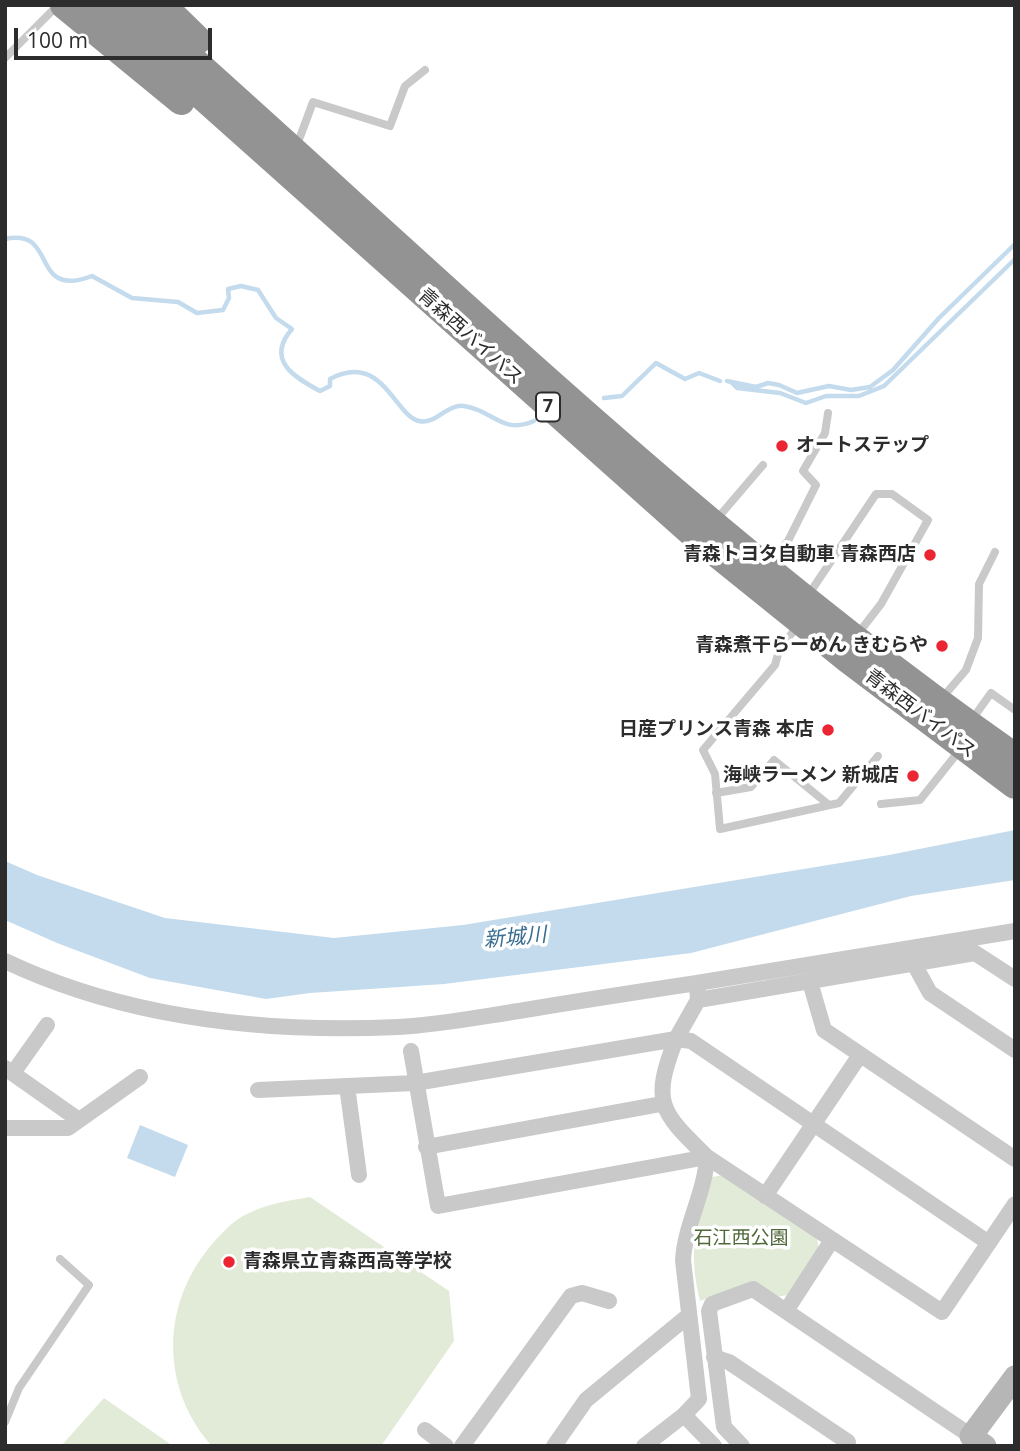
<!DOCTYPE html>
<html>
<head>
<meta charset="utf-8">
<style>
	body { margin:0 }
	#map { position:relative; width:1020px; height:1451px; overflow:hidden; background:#fff; font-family:"Open Sans",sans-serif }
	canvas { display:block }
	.frame { position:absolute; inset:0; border:7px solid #2c2c2c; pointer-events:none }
	.scale { position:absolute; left:14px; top:28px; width:198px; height:32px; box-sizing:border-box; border:4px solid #2c2c2c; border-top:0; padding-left:9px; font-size:21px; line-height:24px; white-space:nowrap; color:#2c2c2c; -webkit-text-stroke:5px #fff; paint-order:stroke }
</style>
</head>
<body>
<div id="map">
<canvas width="1020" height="1451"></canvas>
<div class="frame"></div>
<div class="scale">100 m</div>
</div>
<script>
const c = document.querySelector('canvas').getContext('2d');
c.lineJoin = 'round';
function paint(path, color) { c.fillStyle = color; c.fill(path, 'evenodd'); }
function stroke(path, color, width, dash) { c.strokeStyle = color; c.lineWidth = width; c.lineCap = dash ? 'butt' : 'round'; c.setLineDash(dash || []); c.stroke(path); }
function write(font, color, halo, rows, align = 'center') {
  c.font = font + ' "Open Sans","Noto Sans JP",sans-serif'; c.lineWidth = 7; c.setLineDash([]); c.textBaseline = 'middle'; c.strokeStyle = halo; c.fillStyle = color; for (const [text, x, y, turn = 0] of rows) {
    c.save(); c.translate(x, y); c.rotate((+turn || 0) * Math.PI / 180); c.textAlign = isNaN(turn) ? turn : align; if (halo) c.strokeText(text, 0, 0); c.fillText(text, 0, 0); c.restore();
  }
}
const green = new Path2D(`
	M 724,1175 L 817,1238 L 819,1249 L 788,1295 L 777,1297 L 754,1282 L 700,1301 C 687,1247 697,1229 712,1177 Z
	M 310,1197 L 449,1291 L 454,1341 L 381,1446 L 212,1446 C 162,1390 161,1311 205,1253 C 215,1240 229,1224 243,1216 C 265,1204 287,1201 310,1197 Z
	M 104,1398 L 173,1446 L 61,1446 Z`);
const water = new Path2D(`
	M 1015,830 L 1015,880 L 911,896 L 691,953 L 444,984 L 310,993 L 266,999 L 150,978 L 57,943 L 5,920 L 5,861 L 37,875 L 165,918 L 334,938 L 463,925 L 889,855 Z
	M 140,1125 L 188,1145 L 175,1177 L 127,1158 Z`);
const stream = new Path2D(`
	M 5,239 C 59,227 29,300 92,276 L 132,298 L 178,302 L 197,313 L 223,310 L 229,298 L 228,289 L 241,286 L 258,290 L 276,318 L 292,329 C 265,360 294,377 320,391 L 330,386 L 330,379 C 382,351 394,415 419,421 C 436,425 446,404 464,406 C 493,410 502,435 534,421
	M 727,381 L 756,387 L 768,383 L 779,385 L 797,393 L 829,386 L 851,390 L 870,387 L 893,370 L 939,318 L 1015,244
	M 731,382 L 737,388 L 780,393 L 806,403 L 826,396 L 859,396 L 884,386 L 1015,259
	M 604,398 L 622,396 L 656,363 L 685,379 L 699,373 L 720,381`);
const lane = new Path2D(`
	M 5,58 L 58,5
	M 300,137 L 313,102 L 390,126 L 405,86 L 425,70
	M 716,520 L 763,465
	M 769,562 L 788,541 L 816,485 L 803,471 L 825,433 L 828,413
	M 809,594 L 876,494 L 892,494 L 928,520 L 881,604 L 857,635
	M 799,625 L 780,647 L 775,665 L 703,750 L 715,774 L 720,829 L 839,803 L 878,756
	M 942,698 L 966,670 L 978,638 L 979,584 L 995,552
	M 971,721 L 991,693 L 1015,710
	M 716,793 L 751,787 L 774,760 L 829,805
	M 881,804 L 920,800 L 959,751
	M 5,1422 L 19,1388 L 89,1285 L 60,1259`);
const street = new Path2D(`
	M 5,961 C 127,1019 265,1033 398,1027 C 439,1025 479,1017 519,1011 C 578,1001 637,992 697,983 L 698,1000 L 676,1039 L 691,1041 L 989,1243
	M 913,962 L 930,993 L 1015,1050
	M 810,982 L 824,1030 L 1015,1159
	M 697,983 L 1015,931
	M 698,1000 L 975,953 L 1015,979
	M 411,1051 L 438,1206 L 707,1157 L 942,1312 L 1015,1204
	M 5,1068 L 79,1120
	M 13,1073 L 47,1025
	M 347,1086 L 359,1175
	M 258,1090 L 415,1083 L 676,1039
	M 5,1128 L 68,1128 L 140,1077
	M 426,1147 L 661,1104
	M 765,1196 L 860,1055
	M 786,1311 L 832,1240
	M 714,1357 L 729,1362 L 848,1442 L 845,1446
	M 684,1415 L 714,1446
	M 425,1430 L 446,1446
	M 462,1446 L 571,1296 L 582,1293 L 609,1301
	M 554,1446 L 586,1400 L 688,1316
	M 644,1446 L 684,1415 L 699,1399 L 683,1260 C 685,1225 705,1193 707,1157 C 660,1111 651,1103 676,1039
	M 742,1446 L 724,1427 L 709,1311 L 712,1304 L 753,1289 L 971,1436`);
const secondary = new Path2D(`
	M 985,1446 L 971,1436 L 1015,1377`);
const highway = new Path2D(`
	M 64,5 L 181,101
	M 100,5 L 700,540 L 849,660 L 1015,785
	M 131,5 C 421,261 697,535 1015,757
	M 162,5 L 198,40`);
const markers = [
	[782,446,7,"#eb2632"],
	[930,555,7,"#eb2632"],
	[942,646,7,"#eb2632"],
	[828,730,7,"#eb2632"],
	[913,776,7,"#eb2632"],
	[229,1262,7,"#eb2632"]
];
const shields = [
	[548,407,24]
];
const shieldNames = [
	["7",548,407]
];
const streetNames = [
	["青森西バイパス",470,337,42],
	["青森西バイパス",920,714,37]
];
const poiNames = [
	["オートステップ",796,446,"left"],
	["青森トヨタ自動車 青森西店",916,555],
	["青森煮干らーめん きむらや",928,646],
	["日産プリンス青森 本店",814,730],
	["海峡ラーメン 新城店",899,776],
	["青森県立青森西高等学校",243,1262,"left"]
];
const parkNames = [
	["石江西公園",741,1239]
];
const waterNames = [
	["新城川",515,938,-5]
];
paint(green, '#e2ebd8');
paint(water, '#c3dbec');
stroke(stream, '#c3dbec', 4.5);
stroke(lane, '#c9c9c9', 8);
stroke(street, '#c9c9c9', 16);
stroke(secondary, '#b6b6b6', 23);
stroke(highway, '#939393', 28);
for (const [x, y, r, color] of markers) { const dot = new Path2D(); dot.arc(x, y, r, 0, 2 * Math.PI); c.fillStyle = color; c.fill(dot); stroke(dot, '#fff', 2.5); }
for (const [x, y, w] of shields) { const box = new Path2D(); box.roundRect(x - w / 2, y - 14.5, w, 29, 5); c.fillStyle = '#fff'; c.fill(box); stroke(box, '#2c2c2c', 2); }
write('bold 18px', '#2c2c2c', null, shieldNames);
write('19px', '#2c2c2c', '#fff', streetNames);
write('bold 19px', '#2c2c2c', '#fff', poiNames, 'right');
write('19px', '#4e6838', '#fff', parkNames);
write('italic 21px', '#386c90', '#fff', waterNames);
</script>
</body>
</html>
